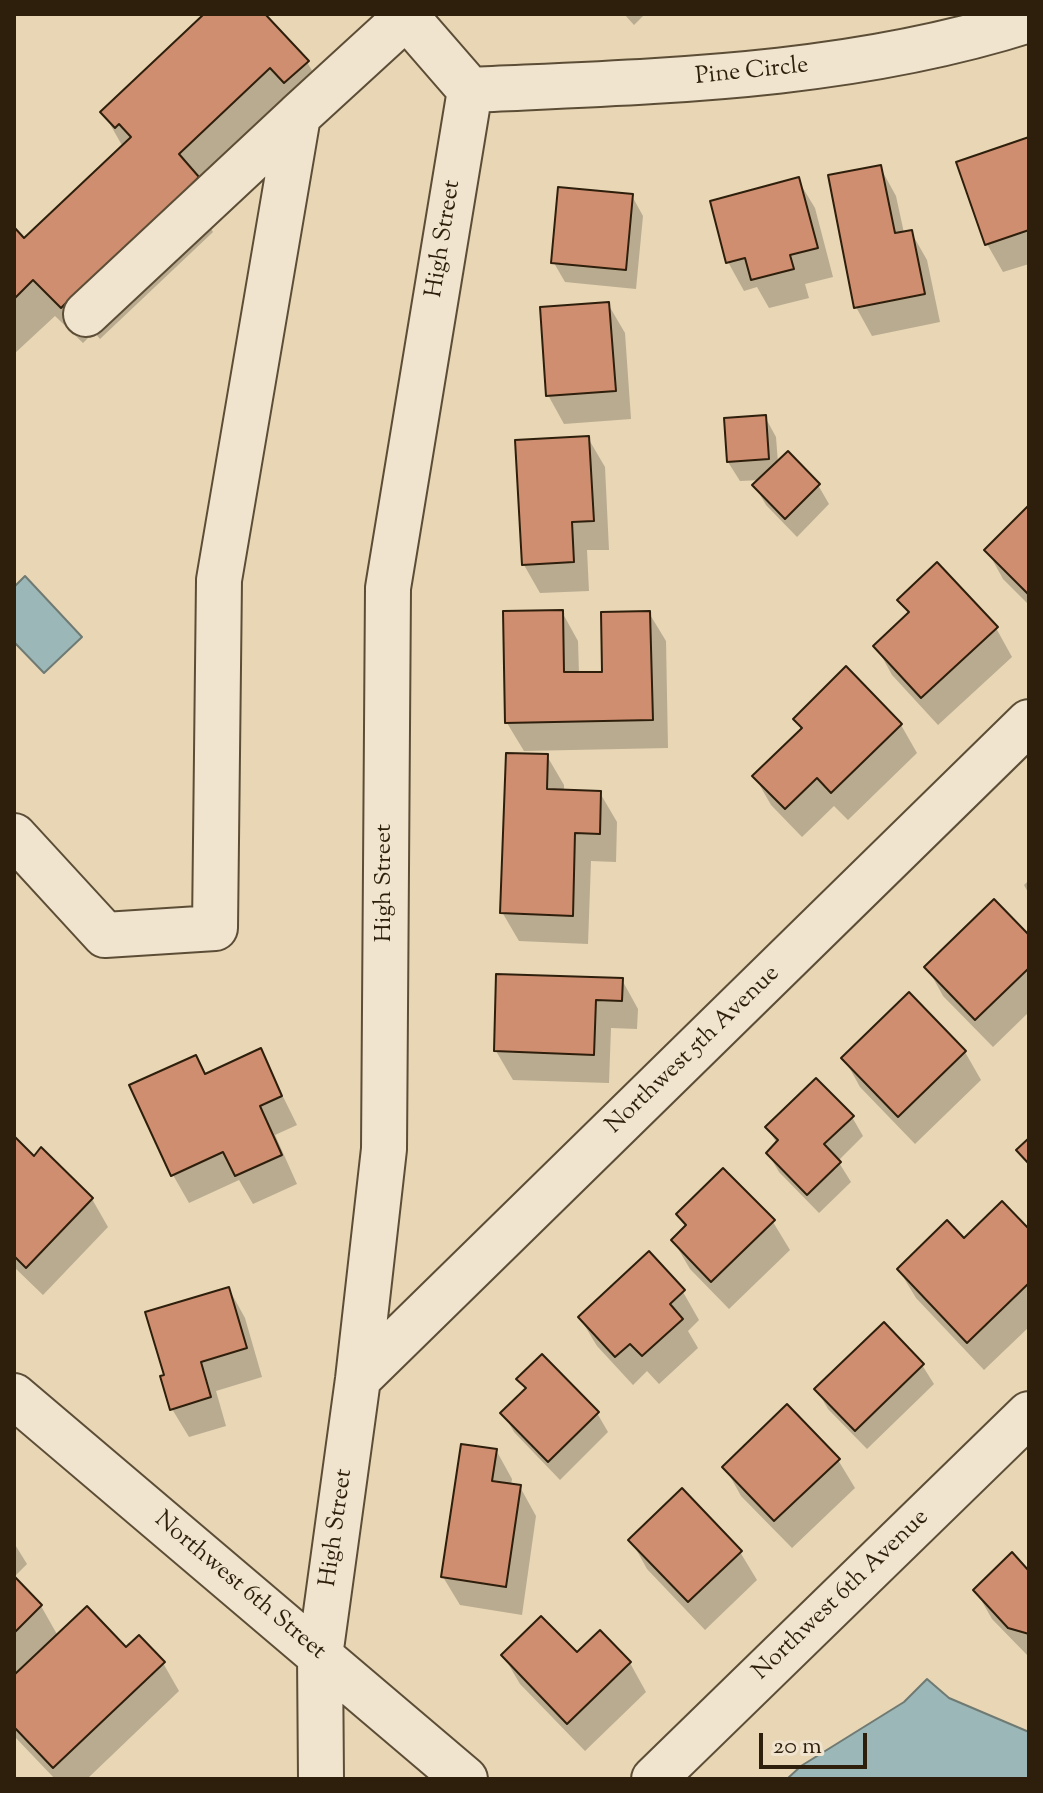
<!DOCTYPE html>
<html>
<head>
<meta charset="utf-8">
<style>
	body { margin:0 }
	#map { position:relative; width:1043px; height:1793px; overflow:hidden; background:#e8d6b5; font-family:"Sorts Mill Goudy",serif }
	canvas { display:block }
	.frame { position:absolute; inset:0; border:16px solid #2e1f0c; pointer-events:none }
	.scale { position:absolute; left:759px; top:1733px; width:108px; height:36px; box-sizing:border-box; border:4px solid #2e1f0c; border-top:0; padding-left:10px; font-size:24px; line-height:28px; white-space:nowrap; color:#2e1f0c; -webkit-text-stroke:6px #f0e4cf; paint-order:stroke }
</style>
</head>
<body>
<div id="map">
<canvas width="1043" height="1793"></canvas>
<div class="frame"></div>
<div class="scale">20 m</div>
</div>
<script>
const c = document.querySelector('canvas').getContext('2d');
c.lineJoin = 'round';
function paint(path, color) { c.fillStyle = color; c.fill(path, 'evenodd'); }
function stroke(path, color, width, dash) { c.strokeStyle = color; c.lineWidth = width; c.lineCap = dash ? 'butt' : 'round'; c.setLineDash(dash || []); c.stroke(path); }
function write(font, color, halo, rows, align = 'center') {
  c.font = font + ' "Sorts Mill Goudy",serif'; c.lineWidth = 6; c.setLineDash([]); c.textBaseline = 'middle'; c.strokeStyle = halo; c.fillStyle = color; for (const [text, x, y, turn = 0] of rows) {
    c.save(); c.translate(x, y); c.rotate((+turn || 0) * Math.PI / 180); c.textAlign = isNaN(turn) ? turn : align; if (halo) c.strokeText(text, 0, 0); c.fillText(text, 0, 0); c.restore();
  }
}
const water = new Path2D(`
	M 25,576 L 82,637 L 44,673 L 14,642 L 14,587 Z
	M 927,1679 L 949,1698 L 1029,1732 L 1029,1779 L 787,1779 L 801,1766 L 904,1702 Z`);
const shadow = new Path2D(`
	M 207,14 L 263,14 L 307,62 L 328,98 L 209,225 L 213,232 L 100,339 L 94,332 L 83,343 L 55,316 L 14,354 L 14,225 L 24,241 L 123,147 L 103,112 Z
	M 624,14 L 645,14 L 634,25 Z
	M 1029,139 L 1029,264 L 1003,272 L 987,244 Z
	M 880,167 L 896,196 L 904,233 L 911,232 L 927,260 L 940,322 L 872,336 L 856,307 Z
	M 798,180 L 815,208 L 833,277 L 805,284 L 809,298 L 769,308 L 757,287 L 744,291 L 728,262 Z
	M 632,196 L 643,216 L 636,289 L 565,282 L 554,263 Z
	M 608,304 L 625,333 L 631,419 L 564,424 L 548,395 Z
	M 765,417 L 776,437 L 778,463 L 818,485 L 829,504 L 797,537 L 766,505 L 755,486 L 761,480 L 740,481 L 728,462 Z
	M 588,438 L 605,467 L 609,550 L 587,550 L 589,591 L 540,593 L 524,565 Z
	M 1029,508 L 1029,605 L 1003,579 L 987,550 Z
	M 900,600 L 996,628 L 1012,657 L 938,725 L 892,675 L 876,646 L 909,615 Z
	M 562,612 L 578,641 L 579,674 L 604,674 L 649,613 L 666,641 L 668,748 L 524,751 L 507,723 Z
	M 796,719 L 901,725 L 917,753 L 848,820 L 834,806 L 802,837 L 771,805 L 755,777 L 802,731 Z
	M 547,756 L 564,785 L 564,792 L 600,793 L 617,822 L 616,862 L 591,861 L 588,944 L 519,941 L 502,912 Z
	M 1029,880 L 1029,894 L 1024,885 Z
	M 1029,938 L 1029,1012 L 993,1047 L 943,996 L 927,967 Z
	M 622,980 L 638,1009 L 637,1029 L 611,1028 L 609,1083 L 513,1080 L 496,1051 Z
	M 260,1050 L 297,1125 L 275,1135 L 297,1184 L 253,1204 L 239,1180 L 189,1203 L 173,1175 L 206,1075 Z
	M 965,1052 L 981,1080 L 915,1144 L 860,1087 L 844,1058 Z
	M 852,1117 L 863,1136 L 838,1161 L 851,1182 L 819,1213 L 779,1172 L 768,1153 L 777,1144 L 768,1128 Z
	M 14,1139 L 34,1159 L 92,1199 L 108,1227 L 43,1295 L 14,1267 Z
	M 679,1214 L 773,1222 L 790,1250 L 729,1309 L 690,1269 L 673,1240 L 686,1227 Z
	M 1029,1232 L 1029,1327 L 984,1370 L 916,1298 L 899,1270 L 964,1241 Z
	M 229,1289 L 245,1318 L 262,1377 L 216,1391 L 226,1426 L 189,1437 L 172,1409 Z
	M 683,1292 L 699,1320 L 688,1331 L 698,1348 L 659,1384 L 647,1371 L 633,1385 L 597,1346 L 580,1318 Z
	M 922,1365 L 934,1384 L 867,1449 L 828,1409 L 817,1390 Z
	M 519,1379 L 597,1413 L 608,1432 L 560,1480 L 514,1432 L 503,1413 L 526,1391 Z
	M 496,1450 L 512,1479 L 511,1486 L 520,1487 L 536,1516 L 522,1615 L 460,1605 L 443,1577 Z
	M 838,1460 L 855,1488 L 792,1548 L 741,1496 L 725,1467 Z
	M 631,1540 L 740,1552 L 757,1580 L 705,1630 L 647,1569 Z
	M 14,1543 L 27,1564 L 14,1577 Z
	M 1029,1574 L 1029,1657 L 992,1619 L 976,1591 Z
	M 14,1579 L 41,1606 L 58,1636 L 126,1650 L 163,1663 L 179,1691 L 87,1779 L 55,1779 L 14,1736 Z
	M 503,1655 L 577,1655 L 630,1663 L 646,1692 L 585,1751 L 520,1684 Z`);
const building = new Path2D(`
	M 204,14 L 265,14 L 309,61 L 284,83 L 270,68 L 179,154 L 199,177 L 188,188 L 194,194 L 78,304 L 72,297 L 61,308 L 33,280 L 14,299 L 14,227 L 24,238 L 131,137 L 119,124 L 115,128 L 100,112 Z
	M 1029,137 L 1029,230 L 985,245 L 956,162 Z
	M 881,165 L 895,233 L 912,230 L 925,294 L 854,308 L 828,175 Z
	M 799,177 L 818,248 L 790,255 L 794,269 L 751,280 L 745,258 L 726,263 L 710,201 Z
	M 558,187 L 633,194 L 626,270 L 551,263 Z
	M 609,302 L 616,391 L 546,396 L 540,307 Z
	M 766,415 L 769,459 L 727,462 L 724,418 Z
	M 589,436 L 594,521 L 572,522 L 574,562 L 522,565 L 515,440 Z
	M 788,451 L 820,484 L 785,519 L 752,485 Z
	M 1029,505 L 1029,595 L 984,550 Z
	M 937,562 L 998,627 L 921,698 L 873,646 L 909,612 L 897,600 Z
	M 563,610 L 564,672 L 602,672 L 601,612 L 650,611 L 653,720 L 505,723 L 503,611 Z
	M 846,666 L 902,724 L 831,793 L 817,778 L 785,809 L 752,776 L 802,728 L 793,719 Z
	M 506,753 L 548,754 L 547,789 L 601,791 L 600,834 L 575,833 L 573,916 L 500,913 Z
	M 994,899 L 1029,935 L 1029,968 L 975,1020 L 924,967 Z
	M 496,974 L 623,978 L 622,1001 L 596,1000 L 594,1055 L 494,1051 Z
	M 909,992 L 966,1051 L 898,1117 L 841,1058 Z
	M 261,1048 L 282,1096 L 260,1106 L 282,1155 L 235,1176 L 223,1152 L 171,1176 L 129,1085 L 196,1055 L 205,1074 Z
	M 816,1078 L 854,1116 L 824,1144 L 841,1162 L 807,1195 L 766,1153 L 778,1140 L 765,1127 Z
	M 14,1136 L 34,1156 L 41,1147 L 93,1198 L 26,1268 L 14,1256 Z
	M 1029,1138 L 1029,1164 L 1016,1150 Z
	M 723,1168 L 775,1220 L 711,1282 L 671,1240 L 686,1225 L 676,1214 Z
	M 1002,1201 L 1029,1229 L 1029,1283 L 967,1343 L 897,1269 L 947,1220 L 964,1238 Z
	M 649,1251 L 685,1290 L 670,1304 L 683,1319 L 642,1356 L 630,1344 L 615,1357 L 578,1317 Z
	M 229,1287 L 247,1348 L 201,1362 L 211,1397 L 170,1410 L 160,1376 L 164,1375 L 145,1312 Z
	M 884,1322 L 924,1364 L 855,1431 L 814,1389 Z
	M 542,1354 L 599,1412 L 548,1462 L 500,1413 L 526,1388 L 516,1379 Z
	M 787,1404 L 840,1459 L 774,1521 L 722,1467 Z
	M 461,1444 L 497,1449 L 492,1481 L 521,1485 L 506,1587 L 441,1577 Z
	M 682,1488 L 742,1551 L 688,1602 L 628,1540 Z
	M 1012,1552 L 1029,1571 L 1029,1634 L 1008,1628 L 973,1590 Z
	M 14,1576 L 42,1605 L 14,1633 Z
	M 87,1606 L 126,1647 L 139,1635 L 165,1662 L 53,1768 L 14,1727 L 14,1675 Z
	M 541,1616 L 577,1652 L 600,1630 L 631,1662 L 567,1724 L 501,1655 Z`);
const minor = new Path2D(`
	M 470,90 C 659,81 847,78 1029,20
	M 86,314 L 298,116
	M 14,836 L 105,935 L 215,928 L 219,580 L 298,116 L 406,17
	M 358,1379 L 1029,722
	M 14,1396 L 465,1779
	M 321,1779 L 320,1656 L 358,1379 L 384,1149 L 388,588 L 470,90 L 404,14
	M 654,1779 L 1029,1414`);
const streetNames = [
	["Pine Circle",752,73,-6],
	["High Street",445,239,-81],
	["High Street",386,883,-90],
	["Northwest 5th Avenue",694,1051,-44],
	["High Street",338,1528,-82],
	["Northwest 6th Street",239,1587,40],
	["Northwest 6th Avenue",842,1596,-44]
];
paint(water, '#9bb7b7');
stroke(water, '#6f7a73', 2);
paint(shadow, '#0003');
paint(building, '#cf8e6f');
stroke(building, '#2e1f0c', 2);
stroke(minor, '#5c4d36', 48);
stroke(minor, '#f0e4cf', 44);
write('24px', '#2e1f0c', '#f0e4cf', streetNames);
</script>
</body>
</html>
